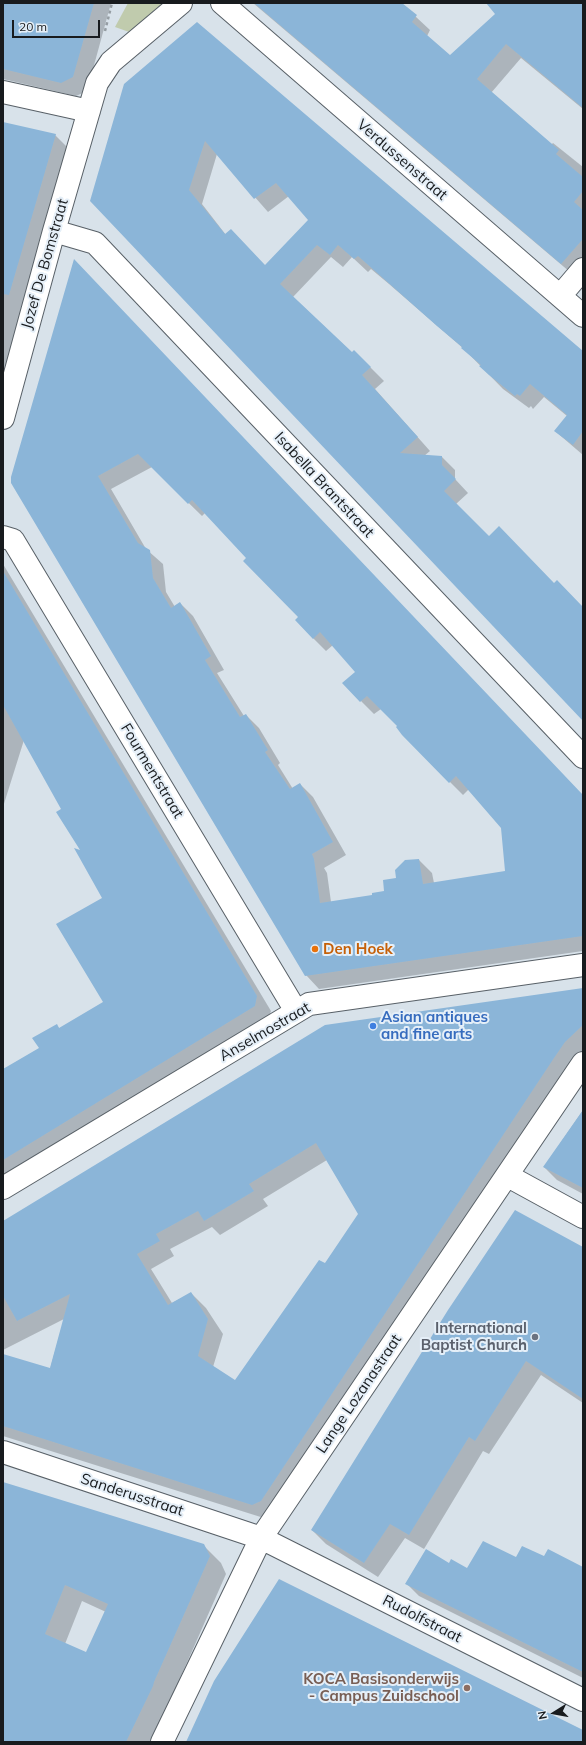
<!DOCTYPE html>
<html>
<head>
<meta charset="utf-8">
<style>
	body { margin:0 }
	#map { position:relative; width:586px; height:1745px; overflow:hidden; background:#d8e2ea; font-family:Mulish,sans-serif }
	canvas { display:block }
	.frame { position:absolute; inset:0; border:4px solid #181b1e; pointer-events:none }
	.north { position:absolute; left:534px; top:1693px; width:40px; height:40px; -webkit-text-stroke:3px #e5eff8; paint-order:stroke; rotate:259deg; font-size:11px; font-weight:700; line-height:16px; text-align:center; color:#181b1e }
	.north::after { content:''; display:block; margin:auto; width:14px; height:18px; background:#181b1e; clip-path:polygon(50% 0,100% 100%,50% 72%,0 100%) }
	.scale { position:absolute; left:12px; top:20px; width:88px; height:18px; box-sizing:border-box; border:2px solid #181b1e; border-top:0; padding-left:5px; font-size:12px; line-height:14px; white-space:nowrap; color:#181b1e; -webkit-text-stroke:3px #e5eff8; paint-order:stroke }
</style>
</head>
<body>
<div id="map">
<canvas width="586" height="1745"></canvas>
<div class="frame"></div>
<div class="north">N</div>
<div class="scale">20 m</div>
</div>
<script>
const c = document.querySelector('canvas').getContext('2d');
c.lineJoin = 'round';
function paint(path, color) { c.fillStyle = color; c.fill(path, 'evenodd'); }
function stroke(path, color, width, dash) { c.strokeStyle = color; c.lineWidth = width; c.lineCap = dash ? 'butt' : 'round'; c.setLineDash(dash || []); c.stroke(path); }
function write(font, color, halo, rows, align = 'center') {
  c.font = font + ' Mulish,sans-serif'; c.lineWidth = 4; c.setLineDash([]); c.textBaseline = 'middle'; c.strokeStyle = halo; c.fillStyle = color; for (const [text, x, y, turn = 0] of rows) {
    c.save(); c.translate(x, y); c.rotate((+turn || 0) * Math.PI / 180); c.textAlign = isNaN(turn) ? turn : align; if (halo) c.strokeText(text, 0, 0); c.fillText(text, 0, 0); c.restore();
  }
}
const green = new Path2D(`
	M 128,3 L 166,3 L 132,33 L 115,27 Z`);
const shadow = new Path2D(`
	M 3,3 L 111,3 L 87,91 L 76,96 L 3,79 Z
	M 253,3 L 401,3 L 430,30 L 427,36 L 450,56 L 497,14 L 487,3 L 583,3 L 583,109 L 521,58 L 491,93 L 551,145 L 553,143 L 583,167 L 583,281 L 577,278 Z
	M 125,85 L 583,351 L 583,455 L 555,431 L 567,416 L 544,397 L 533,409 L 531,406 L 529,408 L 503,389 L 464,349 L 389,284 L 371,269 L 368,272 L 352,257 L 343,267 L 331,257 L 293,297 L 352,353 L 354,351 L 384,381 L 375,389 L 430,451 L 424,456 L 442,457 L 455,470 L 455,479 L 468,493 L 456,504 L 489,537 L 554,584 L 583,608 L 583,718 L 92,201 ZM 217,154 L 268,212 L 289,196 L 310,220 L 265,266 L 226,235 L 202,204 Z
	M 3,123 L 55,135 L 71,151 L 3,386 Z
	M 74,261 L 583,796 L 583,951 L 319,989 L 306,975 L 12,483 ZM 152,467 L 202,516 L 205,513 L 248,558 L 299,617 L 313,638 L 326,651 L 333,645 L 357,672 L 344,683 L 361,701 L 374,714 L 381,709 L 398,726 L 403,735 L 463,795 L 469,789 L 502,828 L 507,872 L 434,883 L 432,873 L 419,860 L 385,892 L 373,896 L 331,902 L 327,873 L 324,868 L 346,855 L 313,797 L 300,784 L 293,789 L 278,765 L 280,763 L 259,728 L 246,715 L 244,716 L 217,673 L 224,670 L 193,616 L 180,603 L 175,607 L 166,592 L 163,564 L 146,549 L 111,489 Z
	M 3,564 L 271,1011 L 268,1020 L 3,1182 L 3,1071 L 40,1048 L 56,1025 L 60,1029 L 104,1002 L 104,898 L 63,810 L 24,740 L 3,807 Z
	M 583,989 L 583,1053 L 267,1519 L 3,1436 L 3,1355 L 50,1369 L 64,1319 L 3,1350 L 3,1221 ZM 327,1160 L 359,1214 L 325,1264 L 235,1382 L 213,1367 L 223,1334 L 206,1308 L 191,1293 L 172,1303 L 151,1269 L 174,1256 L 170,1249 L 212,1227 L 220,1235 L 268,1206 L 263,1199 Z
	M 583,1110 L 583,1194 L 557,1180 L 544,1167 Z
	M 583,1248 L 583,1403 L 541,1375 L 489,1454 L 483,1451 L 424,1549 L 405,1538 L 378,1577 L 326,1544 L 312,1530 Z
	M 3,1483 L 203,1545 L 221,1563 L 226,1574 L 152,1742 L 3,1742 ZM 82,1601 L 106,1612 L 86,1654 L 65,1644 Z
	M 516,1558 L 545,1558 L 583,1569 L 583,1678 L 419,1596 L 407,1584 L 449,1564 L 468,1569 Z`);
const building = new Path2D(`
	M 3,3 L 94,3 L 73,77 L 61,83 L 3,69 Z
	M 254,3 L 402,3 L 417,15 L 412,22 L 450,55 L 495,14 L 486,3 L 583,3 L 583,108 L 506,44 L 477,79 L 559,150 L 556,154 L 583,177 L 583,191 L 574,202 L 583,210 L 583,239 L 561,264 Z
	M 197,22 L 583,351 L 583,431 L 573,445 L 554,431 L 567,415 L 530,384 L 520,396 L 517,394 L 515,396 L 489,375 L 479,366 L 481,365 L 461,348 L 462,347 L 437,326 L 375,271 L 358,256 L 354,259 L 338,245 L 330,255 L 317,245 L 280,284 L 352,352 L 354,350 L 371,367 L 362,375 L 418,437 L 400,453 L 442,456 L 442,465 L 456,479 L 444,491 L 489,536 L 499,526 L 554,583 L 557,580 L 583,607 L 583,721 L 90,201 L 124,84 ZM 205,141 L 254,199 L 276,183 L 308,220 L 265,265 L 231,229 L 225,234 L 189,190 Z
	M 3,122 L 56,134 L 9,295 L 3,294 Z
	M 74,259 L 583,795 L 583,936 L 305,976 L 11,483 L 11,477 ZM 138,454 L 188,504 L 192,500 L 246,558 L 243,561 L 298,617 L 295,620 L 313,639 L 320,632 L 355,672 L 342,683 L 360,702 L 367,696 L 397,726 L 396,727 L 402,735 L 449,783 L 456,776 L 501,828 L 505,871 L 423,884 L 419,859 L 405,860 L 395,870 L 396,878 L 383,880 L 384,891 L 372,893 L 372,895 L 320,903 L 314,859 L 312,854 L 333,842 L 300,783 L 290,789 L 265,752 L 268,750 L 246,714 L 240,717 L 205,660 L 211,656 L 180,602 L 171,608 L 153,578 L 150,550 L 138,543 L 98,476 Z
	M 3,571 L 257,996 L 255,1006 L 3,1160 L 3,1069 L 39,1048 L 32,1038 L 57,1024 L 59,1028 L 103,1002 L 56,924 L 102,898 L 74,848 L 80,850 L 56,812 L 61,809 L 3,705 Z
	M 583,988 L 583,1025 L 565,1042 L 554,1058 L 261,1501 L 252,1505 L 3,1426 L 3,1354 L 50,1368 L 70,1294 L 17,1321 L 3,1296 L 3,1221 L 325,1025 ZM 316,1143 L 358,1214 L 325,1263 L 319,1260 L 235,1380 L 198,1356 L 208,1319 L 191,1292 L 168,1305 L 137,1254 L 160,1241 L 156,1234 L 198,1211 L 204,1221 L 254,1191 L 249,1184 Z
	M 583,1110 L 583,1188 L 543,1167 Z
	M 515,1210 L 583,1247 L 583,1399 L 526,1361 L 475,1441 L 469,1437 L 409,1535 L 390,1524 L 364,1563 L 311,1530 L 448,1310 Z
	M 3,1482 L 204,1544 L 210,1556 L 154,1682 L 153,1686 L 126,1742 L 3,1742 ZM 65,1585 L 108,1604 L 86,1652 L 45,1634 Z
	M 483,1541 L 516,1557 L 522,1546 L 544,1556 L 548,1549 L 583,1567 L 583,1672 L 405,1584 L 426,1549 L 449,1563 L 451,1559 L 467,1568 Z
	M 279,1579 L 583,1730 L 583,1742 L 186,1742 L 214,1681 Z`);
const path = new Path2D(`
	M 105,31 L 112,3`);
const minor = new Path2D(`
	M 222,3 L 583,316
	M 3,92 L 89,111
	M 54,231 L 95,243 L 583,757
	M 560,296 L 583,269
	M 3,418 L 54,231 L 97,83 L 111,62 L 181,3
	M 3,537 L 13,540 L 296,1011
	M 508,1176 L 583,1217
	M 3,1452 L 261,1538 L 583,1700
	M 162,1742 L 261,1538 L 583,1063`);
const tertiary = new Path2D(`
	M 3,1188 L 309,1004 L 583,965`);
const markers = [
	[315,949,4,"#e8710a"],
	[373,1026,4,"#3f7fe0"],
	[535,1337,4,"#6b7280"],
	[467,1688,4,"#8d6e63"]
];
const streetNames = [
	["Verdussenstraat",402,160,41],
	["Jozef De Bomstraat",45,264,-74],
	["Isabella Brantstraat",324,485,47],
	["Fourmentstraat",152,771,59],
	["Anselmostraat",265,1032,-30],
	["Lange Lozanastraat",359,1394,-56],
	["Sanderusstraat",132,1495,18],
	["Rudolfstraat",422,1619,27]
];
const foodNames = [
	["Den Hoek",323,949]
];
const shopNames = [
	["Asian antiques",381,1017],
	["and fine arts",381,1034]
];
const worshipNames = [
	["International",527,1328],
	["Baptist Church",527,1345]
];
const educationNames = [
	["KOCA Basisonderwijs",459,1679],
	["- Campus Zuidschool",459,1696]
];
paint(green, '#c0cbad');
paint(shadow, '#0003');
paint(building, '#8bb5d8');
stroke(minor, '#586067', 24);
stroke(tertiary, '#586067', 24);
stroke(path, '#959da3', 2.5, [3, 3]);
stroke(minor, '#fff', 22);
stroke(tertiary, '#fff', 22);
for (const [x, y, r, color] of markers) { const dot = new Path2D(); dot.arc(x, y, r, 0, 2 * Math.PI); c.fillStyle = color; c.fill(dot); stroke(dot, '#e5eff8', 1.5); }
write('15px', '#181b1e', '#e5eff8', streetNames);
write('bold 15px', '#c56008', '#e5eff8', foodNames, 'left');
write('bold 15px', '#366cbe', '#e5eff8', shopNames, 'left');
write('bold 15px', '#5b616d', '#e5eff8', worshipNames, 'right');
write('bold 15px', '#785e54', '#e5eff8', educationNames, 'right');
</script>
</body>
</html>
